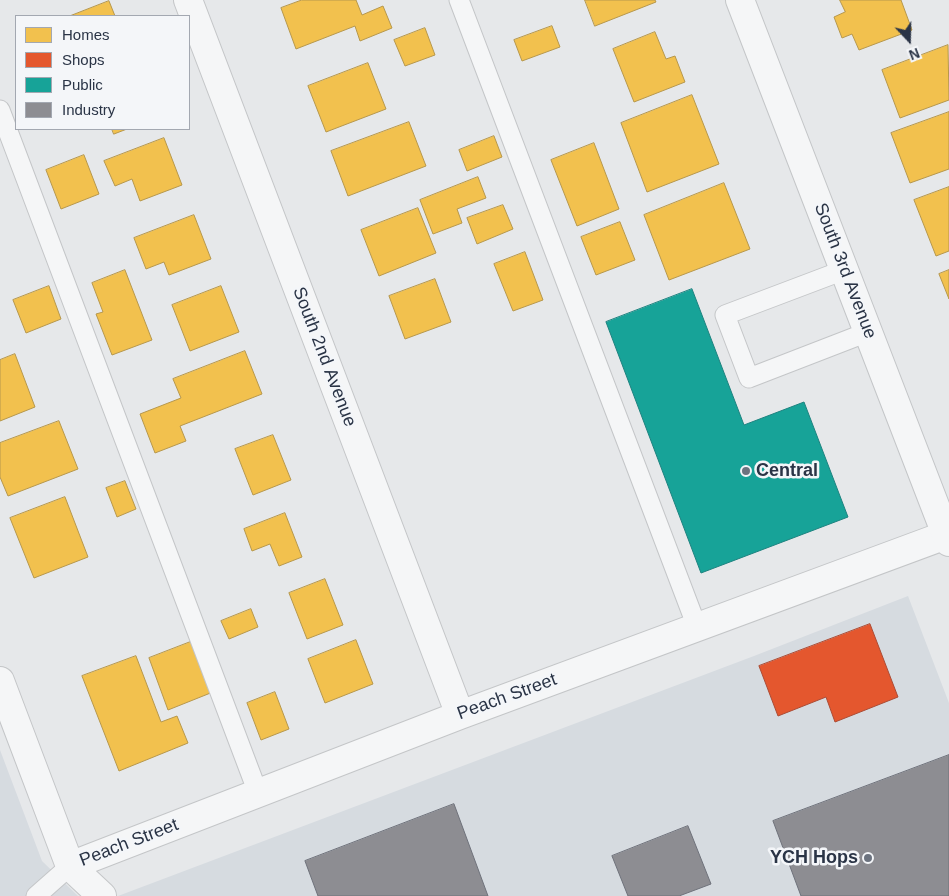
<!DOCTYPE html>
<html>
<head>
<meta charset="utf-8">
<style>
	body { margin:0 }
	#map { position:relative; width:949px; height:896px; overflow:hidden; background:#e6e8ea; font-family:Arial,sans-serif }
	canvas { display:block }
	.legend { position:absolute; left:15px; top:15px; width:175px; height:115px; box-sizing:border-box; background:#f4f6f9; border:1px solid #a3a8b1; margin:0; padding:6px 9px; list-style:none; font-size:15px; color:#2a3446 }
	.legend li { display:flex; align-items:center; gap:10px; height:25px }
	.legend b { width:25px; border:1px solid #a3a8b1 }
	.north { position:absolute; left:884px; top:15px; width:50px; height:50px; -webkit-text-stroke:4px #f4f6f9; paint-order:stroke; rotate:159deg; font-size:14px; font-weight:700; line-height:20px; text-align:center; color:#2a3446 }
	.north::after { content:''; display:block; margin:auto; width:18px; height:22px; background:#2a3446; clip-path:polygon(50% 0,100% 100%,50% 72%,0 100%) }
</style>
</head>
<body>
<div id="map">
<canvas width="949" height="896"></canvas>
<ul class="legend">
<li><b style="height:14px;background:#f2c14e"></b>Homes</li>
<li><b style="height:14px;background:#e4572e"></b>Shops</li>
<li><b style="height:14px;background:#17a398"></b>Public</li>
<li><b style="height:14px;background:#8d8d92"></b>Industry</li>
</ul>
<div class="north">N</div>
</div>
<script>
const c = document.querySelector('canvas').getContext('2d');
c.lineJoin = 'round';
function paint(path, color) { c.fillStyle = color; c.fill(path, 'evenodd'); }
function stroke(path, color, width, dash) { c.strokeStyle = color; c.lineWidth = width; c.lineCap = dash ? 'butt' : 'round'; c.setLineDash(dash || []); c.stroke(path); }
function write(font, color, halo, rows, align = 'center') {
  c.font = font + ' Arial,sans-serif'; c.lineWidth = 5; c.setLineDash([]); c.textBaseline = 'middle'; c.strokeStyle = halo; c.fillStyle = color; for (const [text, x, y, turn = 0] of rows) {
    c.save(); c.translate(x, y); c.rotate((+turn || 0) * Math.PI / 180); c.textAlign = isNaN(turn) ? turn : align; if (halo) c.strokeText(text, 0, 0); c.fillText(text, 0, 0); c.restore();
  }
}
const built = new Path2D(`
	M 908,596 L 949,703 L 949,896 L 118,896 L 754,656 Z
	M 0,750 L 42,861 L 78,896 L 0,896 Z`);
const homes = new Path2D(`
	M 302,0 L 356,0 L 362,15 L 383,6 L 392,28 L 360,41 L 355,26 L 296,49 L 281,8 Z
	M 585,0 L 655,0 L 656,2 L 595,26 Z
	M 840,0 L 901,0 L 912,30 L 859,50 L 852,34 L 842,38 L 834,17 L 845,12 Z
	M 109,1 L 115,16 L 70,16 Z
	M 552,26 L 560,47 L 522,61 L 514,40 Z
	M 425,28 L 435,55 L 405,66 L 394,40 Z
	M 655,32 L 666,59 L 675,56 L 685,82 L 634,102 L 613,49 Z
	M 948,45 L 949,100 L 900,118 L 882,70 Z
	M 368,63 L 386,109 L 326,132 L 308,86 Z
	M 692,95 L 719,164 L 647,192 L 621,123 Z
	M 949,112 L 949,169 L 910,183 L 891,133 Z
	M 409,122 L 426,166 L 348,196 L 331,151 Z
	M 112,129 L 127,129 L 114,134 Z
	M 494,136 L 502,157 L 467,171 L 459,150 Z
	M 164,138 L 182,185 L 140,201 L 132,179 L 115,186 L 104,161 Z
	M 594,143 L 619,209 L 577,226 L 551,160 Z
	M 84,155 L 99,194 L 61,209 L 46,170 Z
	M 478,177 L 486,198 L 457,209 L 462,223 L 433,234 L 420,200 Z
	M 724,183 L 750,249 L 669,280 L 644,215 Z
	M 949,187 L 949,251 L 936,256 L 914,200 Z
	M 503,205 L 513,229 L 477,244 L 467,218 Z
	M 418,208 L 436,253 L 379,276 L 361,230 Z
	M 194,215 L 211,259 L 169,275 L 164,262 L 146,269 L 134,238 Z
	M 620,222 L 635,260 L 596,275 L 581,237 Z
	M 525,252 L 543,300 L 513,311 L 494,264 Z
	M 125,270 L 152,340 L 112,355 L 96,314 L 103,312 L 92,283 Z
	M 949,270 L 949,299 L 939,274 Z
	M 435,279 L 451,322 L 405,339 L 389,296 Z
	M 49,286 L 61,319 L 26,333 L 13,300 Z
	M 221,286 L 239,332 L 190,351 L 172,305 Z
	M 245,351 L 262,394 L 180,426 L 186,441 L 155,453 L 140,414 L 181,398 L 173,379 Z
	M 15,354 L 35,407 L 0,421 L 0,360 Z
	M 59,421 L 78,469 L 8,496 L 0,477 L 0,443 Z
	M 273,435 L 291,480 L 253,495 L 235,449 Z
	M 125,481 L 136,509 L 117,517 L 106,488 Z
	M 65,497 L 88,557 L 34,578 L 10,518 Z
	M 285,513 L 302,557 L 279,566 L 270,544 L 252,551 L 244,529 Z
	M 325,579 L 343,625 L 307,639 L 289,593 Z
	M 251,609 L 258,627 L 229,639 L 221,621 Z
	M 356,640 L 373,684 L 325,703 L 308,659 Z
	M 193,641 L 213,692 L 168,710 L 149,658 Z
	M 136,656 L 161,722 L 177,716 L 188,743 L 119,771 L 82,676 Z
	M 275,692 L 289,729 L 261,740 L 247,703 Z`);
const shops = new Path2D(`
	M 870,624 L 898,697 L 835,722 L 826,697 L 778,716 L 759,666 Z`);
const public = new Path2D(`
	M 692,289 L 744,425 L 804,402 L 848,517 L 701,573 L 606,322 Z`);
const industry = new Path2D(`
	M 949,755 L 949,896 L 801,896 L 773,821 Z
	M 454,804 L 488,896 L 318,896 L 305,861 Z
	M 688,826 L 711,884 L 679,896 L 628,896 L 612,856 Z`);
const service = new Path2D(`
	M 459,0 L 697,627
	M 0,110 L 258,793
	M 844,270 L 725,315 L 749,378 L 868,332
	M 36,896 L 70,866`);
const minor = new Path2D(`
	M 188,0 L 460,715
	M 0,681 L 70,866 L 102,896
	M 70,866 L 460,715 L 946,535`);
const tertiary = new Path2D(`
	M 740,0 L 949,542`);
const markers = [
	[746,471,5,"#6c737f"],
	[868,858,5,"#6c737f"]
];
const streetNames = [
	["South 3rd Avenue",845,271,69],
	["South 2nd Avenue",324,357,69],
	["Peach Street",507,697,-20],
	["Peach Street",129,843,-21]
];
const poiNames = [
	["Central",756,471],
	["YCH Hops",858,858,"right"]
];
paint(built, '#d6dbe0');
paint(homes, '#f2c14e');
stroke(homes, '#b6974c', 1);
paint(shops, '#e4572e');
stroke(shops, '#ac4c35', 1);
paint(public, '#17a398');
stroke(public, '#1d827f', 1);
paint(industry, '#8d8d92');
stroke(industry, '#6f727b', 1);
stroke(service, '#c4c6c8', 21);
stroke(minor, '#c4c6c8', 30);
stroke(tertiary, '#c4c6c8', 30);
stroke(service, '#f5f6f7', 19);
stroke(minor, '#f5f6f7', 28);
stroke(tertiary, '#f5f6f7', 28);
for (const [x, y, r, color] of markers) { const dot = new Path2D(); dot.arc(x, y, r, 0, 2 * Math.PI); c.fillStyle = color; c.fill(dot); stroke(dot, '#f4f6f9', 2); }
write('18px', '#2a3446', '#f4f6f9', streetNames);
write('bold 18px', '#2a3446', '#f4f6f9', poiNames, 'left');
</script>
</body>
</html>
